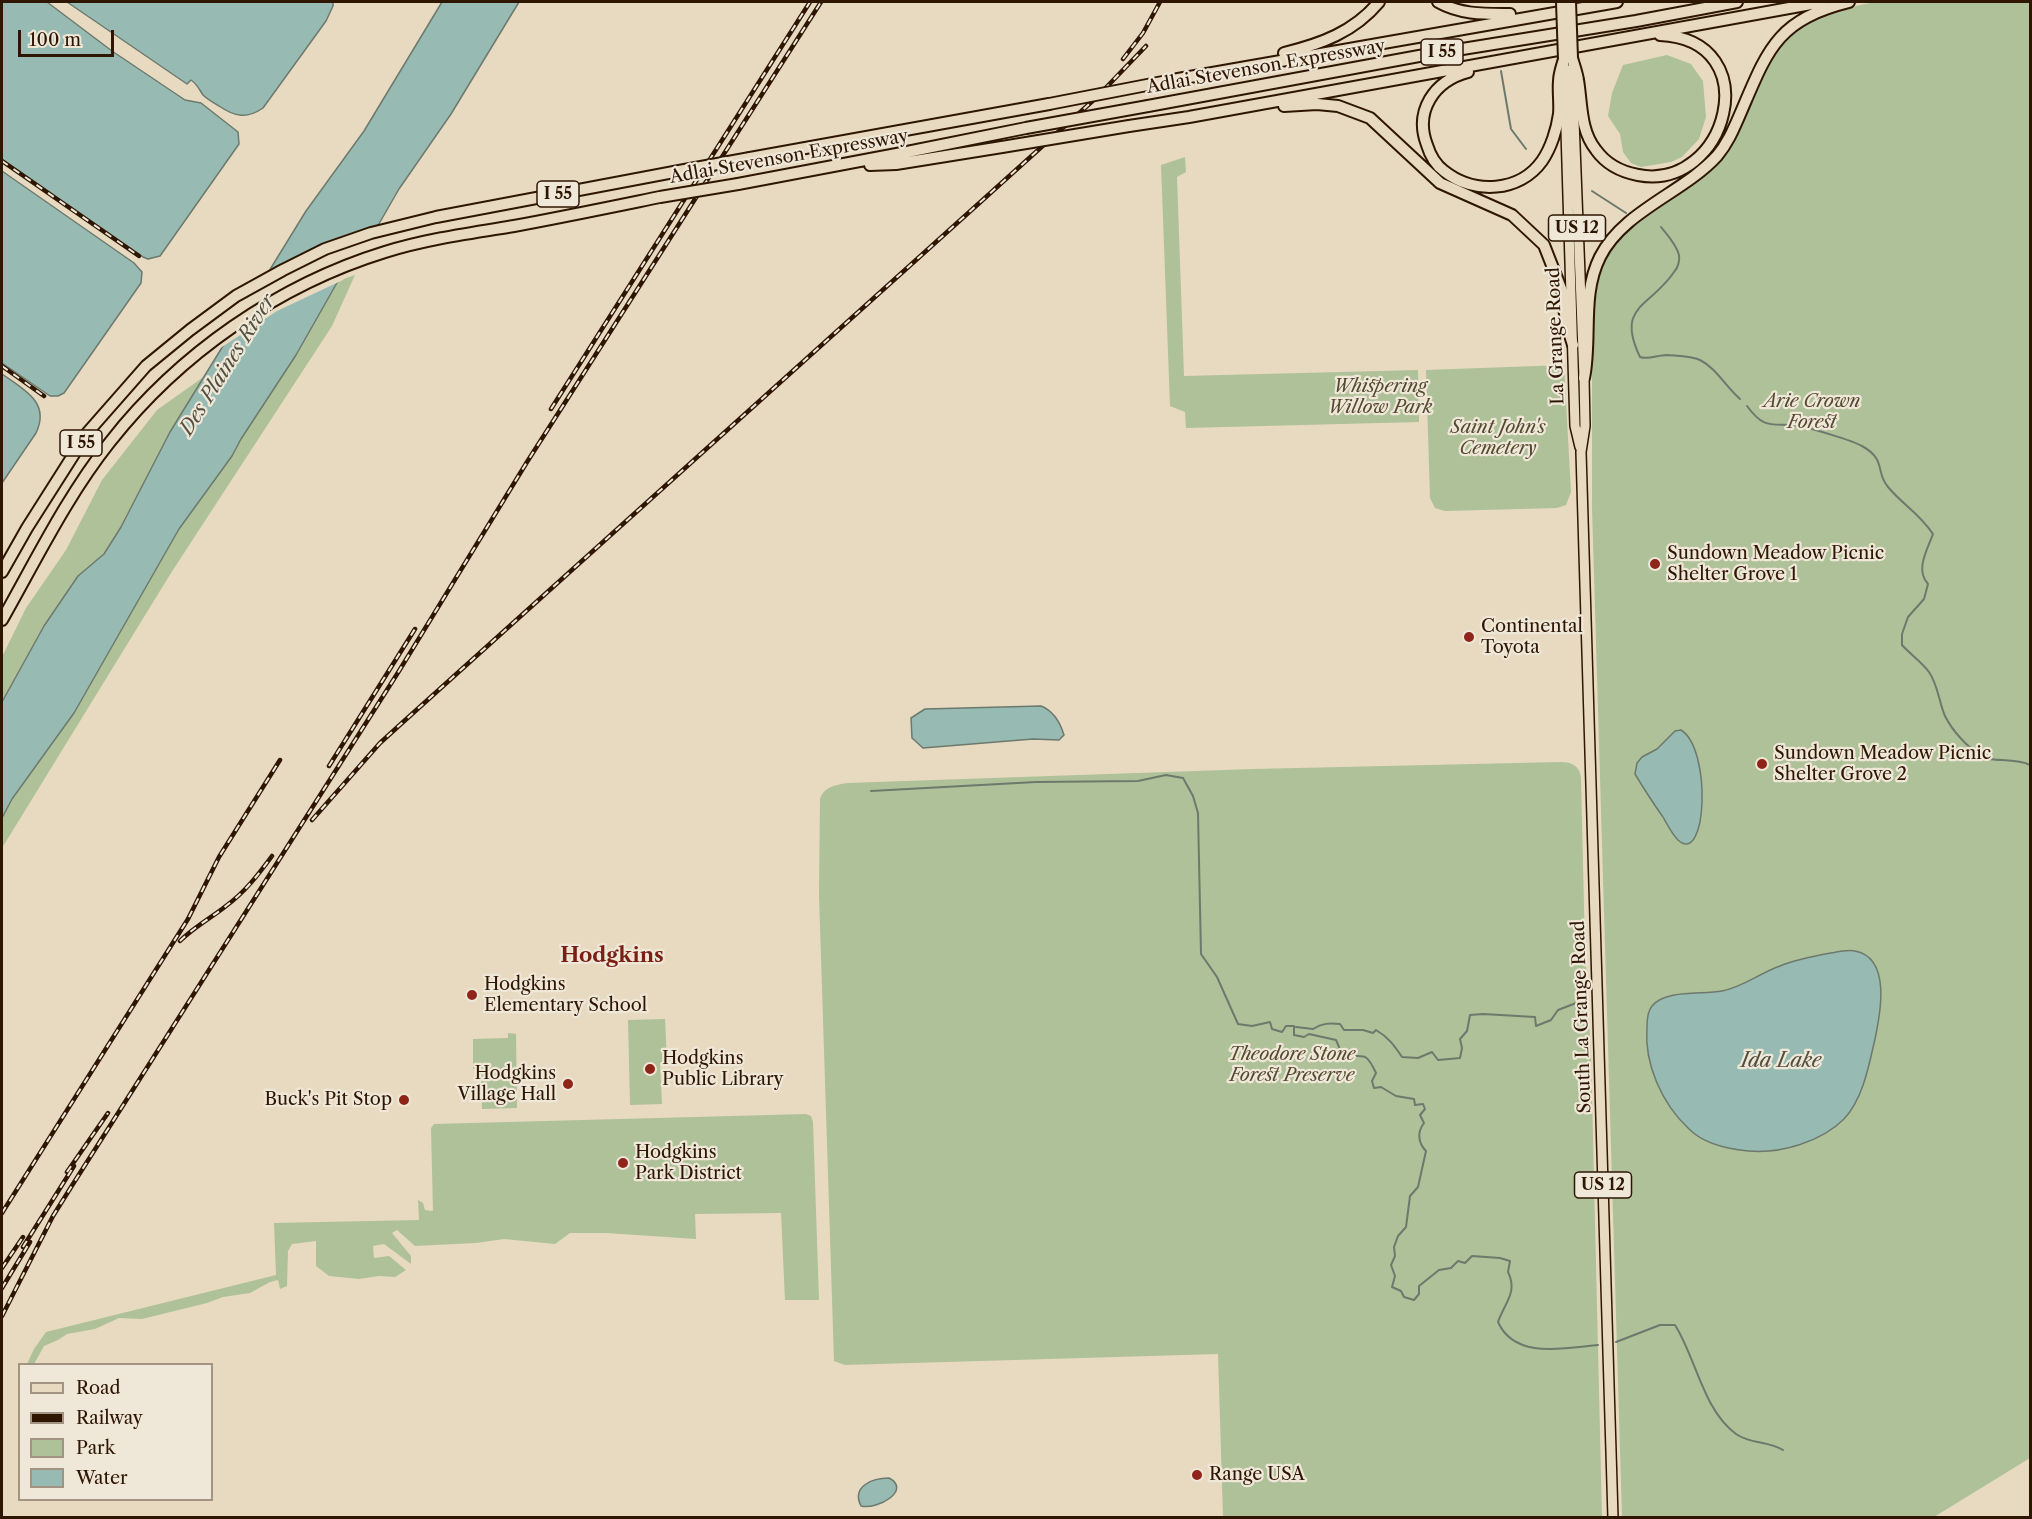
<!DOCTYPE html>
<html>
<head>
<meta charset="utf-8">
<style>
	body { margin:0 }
	#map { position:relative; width:2032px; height:1519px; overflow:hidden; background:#e7dac1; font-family:"Libre Caslon Text",serif }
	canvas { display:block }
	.frame { position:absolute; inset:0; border:3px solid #2f1603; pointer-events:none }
	.legend { position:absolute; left:18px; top:1363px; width:195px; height:138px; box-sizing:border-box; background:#efe7d7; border:2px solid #a29382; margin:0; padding:8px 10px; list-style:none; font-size:18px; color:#2f1603 }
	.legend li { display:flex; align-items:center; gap:12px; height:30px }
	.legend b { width:30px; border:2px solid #a29382 }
	.scale { position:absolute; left:18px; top:30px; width:96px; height:27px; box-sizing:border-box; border:3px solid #2f1603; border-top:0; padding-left:8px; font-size:18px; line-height:21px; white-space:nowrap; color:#2f1603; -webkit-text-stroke:4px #efe7d7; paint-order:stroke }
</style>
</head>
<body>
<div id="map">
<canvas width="2032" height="1519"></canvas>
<div class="frame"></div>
<ul class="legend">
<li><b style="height:8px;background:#e7dac1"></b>Road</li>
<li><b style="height:8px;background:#2f1603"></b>Railway</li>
<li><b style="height:16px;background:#afc198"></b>Park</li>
<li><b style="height:16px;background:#97bbb3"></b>Water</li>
</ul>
<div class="scale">100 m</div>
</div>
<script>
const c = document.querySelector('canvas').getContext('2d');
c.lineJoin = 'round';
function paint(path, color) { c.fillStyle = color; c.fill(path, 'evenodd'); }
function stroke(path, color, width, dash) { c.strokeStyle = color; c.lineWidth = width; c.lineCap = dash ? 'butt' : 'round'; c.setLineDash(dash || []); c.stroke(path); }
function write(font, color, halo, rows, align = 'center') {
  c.font = font + ' "Libre Caslon Text",serif'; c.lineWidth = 4.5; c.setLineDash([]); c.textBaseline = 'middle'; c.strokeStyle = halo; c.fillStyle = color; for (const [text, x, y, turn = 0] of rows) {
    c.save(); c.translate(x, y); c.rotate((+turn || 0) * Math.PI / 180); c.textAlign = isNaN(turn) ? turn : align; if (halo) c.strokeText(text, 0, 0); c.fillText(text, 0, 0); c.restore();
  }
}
const green = new Path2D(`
	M 1875,2 L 2030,2 L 2030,1458 L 1934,1517 L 1622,1517 L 1592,508 L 1592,331 L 1595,286 L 1612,245 L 1628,230 L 1705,175 L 1729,152 L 1772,56 L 1786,39 L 1813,19 L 1831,11 Z
	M 1667,55 L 1691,64 L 1703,81 L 1706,117 L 1699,139 L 1682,157 L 1671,162 L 1641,167 L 1631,163 L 1623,152 L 1620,134 L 1608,116 L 1612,93 L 1623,65 Z
	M 1185,157 L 1186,172 L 1177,177 L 1184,376 L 1418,370 L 1419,422 L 1186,428 L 1185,412 L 1170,406 L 1161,165 Z
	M 355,275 L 332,326 L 171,573 L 2,848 L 2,818 L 12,799 L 74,713 L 179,529 L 232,456 L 241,439 L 296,355 L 338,281 Z
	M 1564,365 L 1571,492 L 1566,505 L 1557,508 L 1445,511 L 1435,508 L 1430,498 L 1426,370 Z
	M 209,373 L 170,432 L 121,527 L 104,554 L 78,576 L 44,626 L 2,702 L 2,657 L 26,608 L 66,550 L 102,480 L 157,410 Z
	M 1561,762 C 1572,762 1580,766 1581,778 L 1585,949 L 1591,1054 L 1602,1517 L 1223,1517 L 1218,1354 L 845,1365 L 834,1361 L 819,895 L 820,799 C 824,787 835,785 847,783 L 1253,769 Z
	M 665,1019 L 667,1063 L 660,1063 L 662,1104 L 630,1105 L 628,1020 Z
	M 508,1033 L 516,1034 L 517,1108 L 482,1109 L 481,1070 L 473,1069 L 473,1039 L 508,1038 Z
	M 806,1114 L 811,1116 L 813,1122 L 819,1300 L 785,1300 L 781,1213 L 695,1214 L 696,1239 L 606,1233 L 570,1233 L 555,1244 L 504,1239 L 476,1243 L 415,1246 L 397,1230 L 392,1233 L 411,1256 L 411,1264 L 384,1244 L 373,1246 L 374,1258 L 389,1256 L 406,1270 L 395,1277 L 379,1276 L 359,1279 L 329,1276 L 316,1266 L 316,1241 L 292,1244 L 288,1251 L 287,1286 L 280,1289 L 278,1280 L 270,1282 L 250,1293 L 223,1297 L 207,1303 L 142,1319 L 119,1318 L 95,1329 L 67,1334 L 58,1340 L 44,1346 L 34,1364 L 27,1364 L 34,1349 L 46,1332 L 276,1275 L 274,1223 L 419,1220 L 418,1200 L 423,1203 L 425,1210 L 433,1211 L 431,1128 L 434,1124 Z`);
const water = new Path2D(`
	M 2,2 L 47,2 L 112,51 L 185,100 L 201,103 L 238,132 L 239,144 L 160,256 L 148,259 L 143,257 L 2,159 Z
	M 67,2 L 333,2 L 333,6 L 326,21 L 263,108 C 247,119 235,117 219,106 C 214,103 207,99 203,95 C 199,89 197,84 191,80 L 187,84 Z
	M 442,2 L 519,2 L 451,114 L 399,189 L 376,229 L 338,281 L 296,355 L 241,439 L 232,456 L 179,529 L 74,713 L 12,799 L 2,818 L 2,702 L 44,626 L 78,576 L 104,554 L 121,527 L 170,432 L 306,211 L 364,131 Z
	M 2,171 L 134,263 L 142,272 L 141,283 L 64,393 L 58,396 L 50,396 L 2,363 Z
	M 2,374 C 23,389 51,402 36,433 L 2,483 Z
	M 1041,706 C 1054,711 1060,722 1064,735 L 1059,740 L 1033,739 L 923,748 L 912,738 L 911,718 L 925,709 Z
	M 1681,730 C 1712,749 1707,867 1678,840 C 1672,834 1667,824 1663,817 C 1653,803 1644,789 1635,774 L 1637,763 L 1642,757 L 1657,749 L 1675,731 Z
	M 1842,951 C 1846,951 1851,950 1855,951 C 1892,958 1880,1015 1875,1039 C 1869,1065 1863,1099 1844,1119 C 1821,1142 1780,1154 1748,1151 C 1727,1149 1704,1144 1689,1129 C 1662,1104 1644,1064 1647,1027 C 1647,1021 1647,1012 1652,1006 C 1666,989 1703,995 1722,991 C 1743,987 1760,973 1780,966 C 1799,958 1821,955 1842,951 Z
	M 889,1478 C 912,1490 878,1510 861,1506 C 851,1486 873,1478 889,1478 Z`);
const pier = new Path2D(`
	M 383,223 L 343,280 L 277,311 L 219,349 L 266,271 L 334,239 Z`);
const stream = new Path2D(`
	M 1501,71 L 1511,129 L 1526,149
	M 1592,191 L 1626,213
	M 1661,227 C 1668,236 1676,244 1679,255 C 1680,260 1678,268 1674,272 C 1651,307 1615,305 1640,357 C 1649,360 1657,355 1667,355 C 1677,356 1691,356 1700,360 C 1716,368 1726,387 1740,399
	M 1747,406 C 1766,432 1773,422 1800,426 C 1813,429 1851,440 1862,446 C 1887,460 1875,472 1888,487 C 1903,505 1919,513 1933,534 C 1927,550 1915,570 1928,584 L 1924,599 L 1908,617 L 1902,634 L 1902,645 C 1910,654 1922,662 1929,672 C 1938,685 1939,702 1945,716 C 1954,734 1968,747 1983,758
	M 1988,759 C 2001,761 2019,759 2030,765
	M 871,791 L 1036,782 L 1138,781 L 1166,775 L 1183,778 L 1193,796 L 1198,813 L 1201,954 L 1217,977 L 1238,1024 L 1252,1026 L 1270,1022 L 1272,1029 L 1282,1032 L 1286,1026 L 1294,1026 L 1294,1035 L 1304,1037 L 1309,1034 L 1336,1040 L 1343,1056 C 1363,1058 1365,1049 1376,1073 L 1372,1081 L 1374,1088 L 1381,1087 L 1396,1096 L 1414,1099 L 1415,1105 L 1423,1104 L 1425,1109 L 1420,1115 L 1424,1123 C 1417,1132 1418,1143 1426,1151 L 1418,1187 L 1410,1196 L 1406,1227 L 1398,1236 L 1394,1247 L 1395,1256 L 1391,1265 L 1395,1276 L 1392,1287 L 1401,1291 L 1404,1297 L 1414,1300 L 1419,1294 L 1419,1286 L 1439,1270 L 1451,1268 L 1458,1261 L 1465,1263 L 1472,1256 L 1500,1258 L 1510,1261 L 1508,1272 C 1518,1292 1505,1302 1498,1322 C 1515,1360 1565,1348 1598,1345
	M 1296,1027 L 1313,1029 C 1322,1023 1330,1023 1340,1024 L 1344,1030 L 1363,1030 L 1373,1033 L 1376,1030 C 1388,1037 1394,1045 1402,1057 L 1418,1058 L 1432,1052 L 1438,1060 L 1460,1058 L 1462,1048 L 1460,1039 L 1467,1031 L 1470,1015 L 1483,1014 L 1535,1017 L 1536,1026 L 1551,1020 L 1558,1010 L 1576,1003 L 1579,1008
	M 1616,1342 L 1660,1325 L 1675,1325 C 1696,1358 1703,1410 1736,1434 C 1750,1444 1768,1441 1783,1450`);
const primary = new Path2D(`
	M 1564,65 L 1575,426 L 1580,447
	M 1572,69 L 1584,378 L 1585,426 L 1581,452 L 1613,1518`);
const highway = new Path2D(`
	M 1438,2 C 1461,15 1485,14 1510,14
	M 1284,53 C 1321,44 1354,32 1379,2
	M 1572,58 C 1574,65 1577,73 1578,80 C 1582,104 1580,130 1596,150 C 1606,164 1622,172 1638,175 C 1727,192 1769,40 1660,35
	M 1468,72 C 1434,81 1414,111 1427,145 C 1430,155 1436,165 1444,171 C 1474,195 1520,192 1542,161 C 1551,148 1557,129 1559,114 C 1560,103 1558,92 1559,81 C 1559,74 1562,66 1564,59
	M 1178,79 L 1617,2
	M 1148,106 L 1419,56 L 1636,21 L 1737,2
	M 1284,106 L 1317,104 L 1338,106 L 1370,118 L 1440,183 L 1512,215 L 1544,245 L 1562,291 L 1566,322 L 1573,345
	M 1129,126 L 1189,117 L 1822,2
	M 750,158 L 1049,104
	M 870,165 L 896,164 L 1002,147
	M 738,184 L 902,153 L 1026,128
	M 1584,378 C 1592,338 1581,295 1600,257 C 1623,211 1683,193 1717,156 C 1728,143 1734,128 1741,112 C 1768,49 1777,20 1849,2
	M 2,572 L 27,528 L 88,432 L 146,366 L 190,330 L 236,296 L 283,270 L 325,249 L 371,233 L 436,217 L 679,171
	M 2,620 C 36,560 67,496 110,442 C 179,354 278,285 385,252 C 427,239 471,233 514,226 C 563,217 611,207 660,197`);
const rail = new Path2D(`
	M 1123,59 L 1143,33 L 1160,2
	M 2,161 L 139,256
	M 2,366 L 44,396
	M 551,409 L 810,2
	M 329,766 L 415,629
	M 312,820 L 380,743 L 402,723 L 1097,97 L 1146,46
	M 180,941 C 194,927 211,918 226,906 C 245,892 258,875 272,856
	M 67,1172 L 108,1113
	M 2,1213 L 188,919 L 219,857 L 280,760
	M 23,1247 L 74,1166
	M 2,1268 L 23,1237
	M 2,1288 L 30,1242
	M 2,1316 L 53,1216 L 73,1184 L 399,671 L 527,462 L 821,2`);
const highwayBridge = new Path2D(`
	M 1562,2 L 1564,59
	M 1570,2 L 1572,58
	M 1049,104 L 1178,79
	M 1026,128 L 1148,106
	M 1002,147 L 1129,126
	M 679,171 L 750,158
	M 660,197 L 738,184`);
const markers = [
	[1655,564,6,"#8f2418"],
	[1469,637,6,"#8f2418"],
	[1762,764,6,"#8f2418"],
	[472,995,6,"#8f2418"],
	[650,1069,6,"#8f2418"],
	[568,1084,6,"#8f2418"],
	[404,1100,6,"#8f2418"],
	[623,1163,6,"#8f2418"],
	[1197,1475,6,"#8f2418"]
];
const shields = [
	[1442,52,42],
	[558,194,42],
	[1577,228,57],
	[81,443,42],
	[1603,1185,57]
];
const shieldNames = [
	["I 55",1442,52],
	["I 55",558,194],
	["US 12",1577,228],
	["I 55",81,443],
	["US 12",1603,1185]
];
const streetNames = [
	["Adlai Stevenson Expressway",1266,67,-10],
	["Adlai Stevenson Expressway",789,157,-10],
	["La Grange Road",1556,336,-92],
	["South La Grange Road",1582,1017,-92]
];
const parkNames = [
	["Whispering",1380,387],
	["Willow Park",1380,408],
	["Arie Crown",1812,402],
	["Forest",1812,423],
	["Saint John's",1498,428],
	["Cemetery",1498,449],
	["Theodore Stone",1292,1055],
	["Forest Preserve",1292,1076]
];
const poiNames = [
	["Sundown Meadow Picnic",1667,554],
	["Shelter Grove 1",1667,575],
	["Continental",1481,627],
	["Toyota",1481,648],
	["Sundown Meadow Picnic",1774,754],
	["Shelter Grove 2",1774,775],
	["Hodgkins",484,985],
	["Elementary School",484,1006],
	["Hodgkins",662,1059],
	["Public Library",662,1080],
	["Hodgkins",556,1074,"right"],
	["Village Hall",556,1095,"right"],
	["Buck's Pit Stop",392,1100,"right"],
	["Hodgkins",635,1153],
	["Park District",635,1174],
	["Range USA",1209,1475]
];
const waterNames = [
	["Des Plaines River",228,365,-58],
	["Ida Lake",1781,1061]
];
const quarterNames = [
	["Hodgkins",612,956]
];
paint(green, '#afc198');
paint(water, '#97bbb3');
stroke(water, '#6d796d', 1.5);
paint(pier, '#e7dac1');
stroke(stream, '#6d796d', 2);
stroke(primary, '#2f1603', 12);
stroke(highway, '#2f1603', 14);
stroke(primary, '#e7dac1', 9);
stroke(highway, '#e7dac1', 10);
stroke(rail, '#2f1603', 4.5);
stroke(rail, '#efe7d7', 2, [7]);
stroke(highwayBridge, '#2f1603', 14, []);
stroke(highwayBridge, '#e7dac1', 10);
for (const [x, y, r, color] of markers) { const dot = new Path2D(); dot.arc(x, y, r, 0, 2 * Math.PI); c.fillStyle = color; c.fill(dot); stroke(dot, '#efe7d7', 2); }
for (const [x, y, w] of shields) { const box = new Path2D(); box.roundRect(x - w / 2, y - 13, w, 26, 4.5); c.fillStyle = '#efe7d7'; c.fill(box); stroke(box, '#2f1603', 1.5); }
write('bold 16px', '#2f1603', null, shieldNames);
write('18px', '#2f1603', '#efe7d7', streetNames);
write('italic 18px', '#554930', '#efe7d7', parkNames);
write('18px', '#2f1603', '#efe7d7', poiNames, 'left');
write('italic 20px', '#535041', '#efe7d7', waterNames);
write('bold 21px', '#7a1f14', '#efe7d7', quarterNames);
</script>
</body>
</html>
